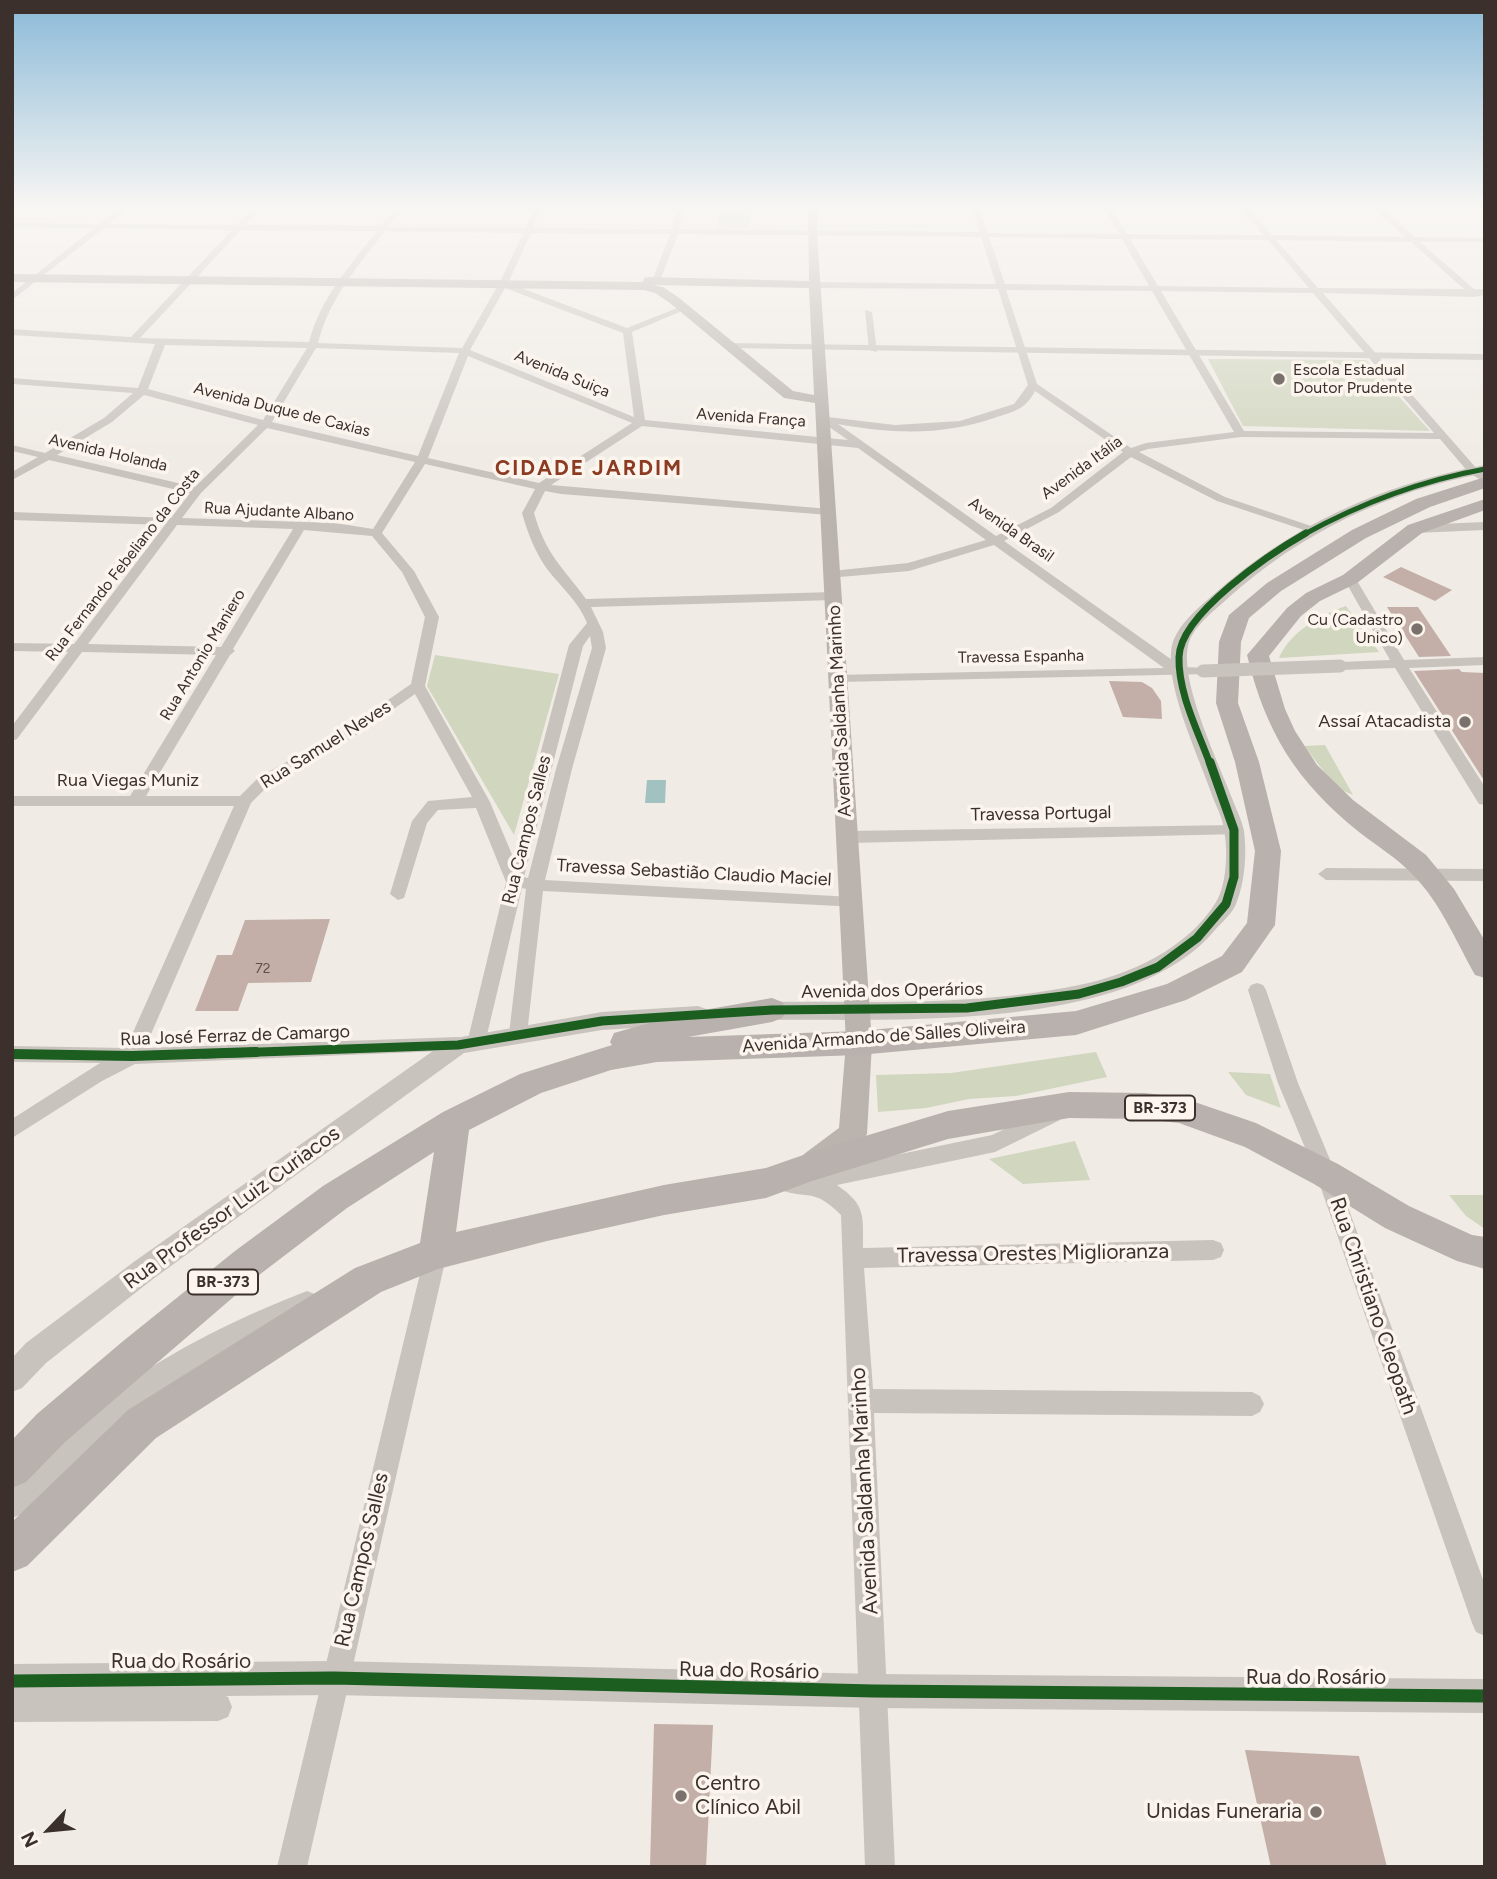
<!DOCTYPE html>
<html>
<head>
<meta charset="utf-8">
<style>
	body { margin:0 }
	#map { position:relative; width:1497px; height:1879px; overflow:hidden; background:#f0ebe5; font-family:Figtree,sans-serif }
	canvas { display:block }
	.frame { position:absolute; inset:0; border:14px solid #3b302b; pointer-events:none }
	.north { position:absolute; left:14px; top:1795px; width:70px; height:70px; -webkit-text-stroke:5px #fbf5ee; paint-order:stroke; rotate:244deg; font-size:19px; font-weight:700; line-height:28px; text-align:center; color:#3b302b }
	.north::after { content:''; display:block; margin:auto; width:24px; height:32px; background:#3b302b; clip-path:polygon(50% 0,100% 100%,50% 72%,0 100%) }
</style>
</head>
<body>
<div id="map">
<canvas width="1497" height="1879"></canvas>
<div class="frame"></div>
<div class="north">N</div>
</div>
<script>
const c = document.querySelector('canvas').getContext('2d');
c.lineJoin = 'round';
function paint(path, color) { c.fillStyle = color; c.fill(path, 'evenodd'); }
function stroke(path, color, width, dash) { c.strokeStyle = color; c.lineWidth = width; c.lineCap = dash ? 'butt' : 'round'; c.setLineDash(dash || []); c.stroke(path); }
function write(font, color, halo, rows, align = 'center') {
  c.font = font + ' Figtree,sans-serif'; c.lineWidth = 7; c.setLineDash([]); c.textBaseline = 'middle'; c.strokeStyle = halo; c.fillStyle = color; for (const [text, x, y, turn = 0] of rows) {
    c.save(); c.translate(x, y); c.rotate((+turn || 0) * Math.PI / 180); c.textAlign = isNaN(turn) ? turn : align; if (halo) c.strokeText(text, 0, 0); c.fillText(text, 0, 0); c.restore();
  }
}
const green = new Path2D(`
	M 720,210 L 751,210 L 749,229 L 716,229 Z
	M 1208,359 L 1366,360 L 1430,431 L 1243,426 Z
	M 1346,606 L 1379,652 L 1279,658 C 1290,632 1320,615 1346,606 Z
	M 435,655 L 559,674 L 514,835 L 427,686 Z
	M 1325,745 L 1353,795 L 1337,788 L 1304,746 Z
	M 1096,1052 L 1107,1077 L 1016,1096 L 969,1099 L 926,1108 L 878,1112 L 876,1075 L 951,1073 Z
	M 1228,1072 L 1270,1074 L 1281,1108 L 1246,1095 Z
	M 1075,1141 L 1090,1180 L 1023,1184 L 989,1159 Z
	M 1449,1195 L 1485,1195 L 1485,1229 L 1466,1216 Z`);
const water = new Path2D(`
	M 647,780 L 666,780 L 665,803 L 645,803 Z`);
const building = new Path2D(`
	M 1401,567 L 1452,590 L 1435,601 L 1383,577 Z
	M 1387,607 L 1418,607 L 1451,656 L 1419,657 Z
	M 1459,669 L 1462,672 L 1485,673 L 1485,782 L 1414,671 Z
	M 1109,681 L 1142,682 L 1152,688 L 1161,701 L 1162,719 L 1123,717 Z
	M 330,919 L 311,982 L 248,983 L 238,1011 L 195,1011 L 217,955 L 232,955 L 245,920 Z
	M 654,1724 L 713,1725 L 706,1867 L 650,1867 Z
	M 1245,1750 L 1359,1756 L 1387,1867 L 1271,1867 Z`);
const minor = new Path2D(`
	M 119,209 L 127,209 L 109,224 L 237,225 L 252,209 L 259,209 L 245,225 L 381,226 L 395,209 L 402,209 L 389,227 L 525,228 L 535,209 L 541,209 L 533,228 L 672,229 L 676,209 L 683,209 L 679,229 L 980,232 L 972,209 L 979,209 L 988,233 L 1119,234 L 1104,209 L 1111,209 L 1127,234 L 1264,235 L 1241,209 L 1249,209 L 1272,235 L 1405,237 L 1375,209 L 1383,209 L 1415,237 L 1485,238 L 1485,242 L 1420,242 L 1474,289 L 1485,289 L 1485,295 L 1474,297 L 1323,293 L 1477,469 L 1485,474 L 1485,482 L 1469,473 L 1440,439 L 1241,437 L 1148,449 L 1139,452 L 1225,497 L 1320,529 L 1310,532 L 1217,501 L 1131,457 L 1059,512 L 1004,541 L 1182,667 L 1208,668 L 1208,674 L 839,682 L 834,681 L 834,675 L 1164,668 L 994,545 L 909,571 L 828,578 L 828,572 L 832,571 L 908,563 L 986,540 L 858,448 L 642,426 L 551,485 L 829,509 L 835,512 L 829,515 L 561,494 L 545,491 L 534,513 C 546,555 562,566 586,599 L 834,592 L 840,596 L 834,600 L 591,607 L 603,632 L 606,648 L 572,769 L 545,880 L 852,897 L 861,903 L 858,907 L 543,891 L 527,1034 L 525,1039 L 518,1041 L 511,1039 L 509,1034 L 526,889 L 522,888 L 485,1043 L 483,1048 L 476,1051 L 469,1048 L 467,1043 L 506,882 L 476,808 L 438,810 L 427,823 L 404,898 L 398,900 L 390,894 L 412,821 L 428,801 L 472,797 L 415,694 L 358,734 L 269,785 L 251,803 L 145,1048 L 458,1037 L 465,1040 L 467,1045 L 465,1050 L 135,1064 L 102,1081 L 12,1138 L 12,1119 L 100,1063 L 12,1062 L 12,1046 L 126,1048 L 234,806 L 12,806 L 12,796 L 130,796 L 216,655 L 82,652 L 17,739 L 12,741 L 12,726 L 68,652 L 12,651 L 12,643 L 74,644 L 165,525 L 12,520 L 12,512 L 171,518 L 190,493 L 49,460 L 12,480 L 12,472 L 38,457 L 12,451 L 12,445 L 45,453 L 104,418 L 133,393 L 12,384 L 12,378 L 138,388 L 155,344 L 12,335 L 12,329 L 131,337 L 232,230 L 104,228 L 12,300 L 12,293 L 94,228 L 12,227 L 12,223 L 100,224 ZM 241,230 L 377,231 C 350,265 320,299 309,342 L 140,338 ZM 385,231 L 523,233 L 501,280 L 462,348 L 318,343 C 329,299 358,266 385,231 ZM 531,233 L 670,234 L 652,281 L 656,284 L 660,281 L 678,234 L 981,237 L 996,284 L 815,282 L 811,285 L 815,288 L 998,289 L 1028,385 L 1014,404 L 960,421 L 895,425 L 819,416 L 819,420 L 848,440 L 645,420 L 632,332 L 689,308 L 682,306 L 627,328 L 508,283 ZM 989,237 L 1122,239 L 1149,286 L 1005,284 ZM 1130,239 L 1268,240 L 1309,288 L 1158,286 ZM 1276,240 L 1411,242 L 1464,289 L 1318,288 ZM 505,288 L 623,333 L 634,417 L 470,350 ZM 1006,290 L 1152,291 L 1234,432 L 1146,443 L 1131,448 L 1037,384 ZM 1161,291 L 1313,293 L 1434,433 L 1244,431 ZM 165,345 L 307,348 L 263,420 L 148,389 ZM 316,348 L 459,353 L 418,456 L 272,422 ZM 468,356 L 632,423 L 539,483 L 428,458 ZM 1035,391 L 1123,452 L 1051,508 L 996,536 L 838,424 C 891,434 945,436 997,417 C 1015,411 1026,409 1035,391 ZM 144,395 L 258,425 L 195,487 L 57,455 L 112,422 ZM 267,428 L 415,462 L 373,529 L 335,523 L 182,518 L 201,493 ZM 425,464 L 535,489 L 522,513 C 528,534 535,552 547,569 C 561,587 579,602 587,623 L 569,645 L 513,857 L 490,802 L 425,686 L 439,617 L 414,571 L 382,533 ZM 177,525 L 293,529 L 221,647 L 88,644 ZM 304,530 L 372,536 L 402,572 L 425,617 L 411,684 L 348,728 L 259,777 L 240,796 L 146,796 L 230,655 L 235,651 L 233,649 ZM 590,636 L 592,648 L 556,769 L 528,878 L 524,877 L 583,646 Z
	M 865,310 L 872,312 L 877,352 L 869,350 Z
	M 1350,575 L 1356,579 L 1404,660 L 1485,657 L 1485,665 L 1409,668 L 1485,787 L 1485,805 L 1479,804 L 1395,668 L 1340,670 L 1333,666 L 1340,662 L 1390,660 L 1344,579 Z
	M 1234,825 L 1242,830 L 1240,834 L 848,843 L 840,837 L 848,831 Z
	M 1326,868 L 1485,869 L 1485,881 L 1326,880 L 1318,874 Z
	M 1257,983 L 1263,985 L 1266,990 L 1298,1083 L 1336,1174 L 1485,1585 L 1485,1636 L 1476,1632 L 1472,1623 L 1316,1174 L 1278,1083 L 1248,990 L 1251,985 Z
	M 1053,1106 L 1060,1108 L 1063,1114 L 1060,1120 L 995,1152 L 837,1185 C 866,1205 863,1215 863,1248 L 1213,1240 L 1221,1243 L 1224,1250 L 1221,1257 L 1213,1260 L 864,1268 L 873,1389 L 1252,1392 L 1260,1396 L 1264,1404 L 1260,1412 L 1252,1416 L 874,1413 L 895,1867 L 865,1867 L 841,1215 C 813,1187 809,1200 780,1190 L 777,1183 L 780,1176 L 804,1174 L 992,1135 Z
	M 436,1243 L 444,1246 L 447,1253 L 307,1867 L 277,1867 L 425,1253 L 428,1246 Z
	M 218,1693 L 228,1697 L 232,1707 L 228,1717 L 218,1721 L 12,1722 L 12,1694 Z`);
const tertiary = new Path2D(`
	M 731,343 L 1485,354 L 1485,360 L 727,348 L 727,344 Z
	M 1485,465 L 1485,473 C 1388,491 1300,533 1227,599 C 1213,612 1192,627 1188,646 C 1180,683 1218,761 1232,798 C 1236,809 1242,820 1244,831 C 1247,853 1245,882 1236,904 C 1232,914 1222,922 1215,930 C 1128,1035 885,1018 758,1020 L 750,1017 L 747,1011 L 750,1005 L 758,1002 C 864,1001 975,1007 1079,985 C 1130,975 1188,948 1216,902 C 1227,884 1228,850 1224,830 C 1223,819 1217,808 1213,798 C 1200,759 1167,692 1171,652 C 1173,628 1196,610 1213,595 C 1291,525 1382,484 1485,465 Z
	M 1485,522 L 1485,530 L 1415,533 L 1408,529 L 1415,525 Z
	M 698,1006 L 706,1009 L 709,1015 L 706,1021 L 698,1024 L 602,1030 L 464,1053 L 153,1279 L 46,1363 L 22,1388 L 12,1392 L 12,1358 L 26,1343 L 135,1261 L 450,1039 L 602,1012 Z
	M 307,1291 L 317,1295 L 320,1304 L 317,1313 C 253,1340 189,1371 134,1413 C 94,1444 58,1479 23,1514 L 12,1518 L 12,1482 C 46,1450 79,1417 117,1390 C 176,1348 240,1317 307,1291 Z
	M 334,1661 L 874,1674 L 1485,1679 L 1485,1713 L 874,1708 L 334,1695 L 12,1698 L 12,1664 Z`);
const secondary = new Path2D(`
	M 808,209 L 818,209 L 817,233 L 872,1043 L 867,1134 C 862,1145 827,1175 815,1175 C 813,1175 805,1172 804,1172 L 800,1163 L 804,1154 L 839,1128 L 846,1043 L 815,403 L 784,398 L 670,303 L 655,293 L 644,290 L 12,282 L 12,274 L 643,282 L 644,278 L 648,277 L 809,281 ZM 653,285 L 809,288 L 814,395 L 793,391 L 678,297 L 663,287 Z`);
const primary = new Path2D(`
	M 1485,477 L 1485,488 L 1430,507 L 1366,538 L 1281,591 L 1249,618 L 1241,642 L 1238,703 L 1259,762 L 1281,851 L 1275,925 L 1242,972 L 1186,1000 L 1076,1035 L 859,1055 L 657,1062 L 611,1070 L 541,1093 L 469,1130 L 456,1232 L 664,1185 L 766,1168 L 809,1153 L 948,1111 L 1069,1092 L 1145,1093 L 1180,1097 L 1256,1123 L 1338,1164 L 1409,1206 L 1472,1235 L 1485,1237 L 1485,1269 L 1457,1261 L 1385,1228 L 1314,1184 L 1245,1147 L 1179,1123 L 1145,1119 L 1069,1118 L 948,1139 L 812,1181 L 766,1198 L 664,1215 L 547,1241 L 438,1269 L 381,1292 L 156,1438 L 27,1566 L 12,1572 L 12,1522 L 128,1410 L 355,1268 L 420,1243 L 434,1152 L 347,1208 L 259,1275 L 65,1442 L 26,1482 L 12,1488 L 12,1440 L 37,1414 L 122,1342 L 235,1251 L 323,1186 L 443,1112 L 520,1074 L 612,1045 L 610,1042 L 614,1033 L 681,1014 L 772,998 L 782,1002 L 787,1010 L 782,1018 L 772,1022 L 688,1037 L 859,1031 L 1076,1011 L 1167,984 L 1222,956 L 1247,923 L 1255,851 L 1235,762 L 1216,703 L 1219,642 L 1229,615 L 1267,583 L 1352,530 L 1416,499 Z
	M 1485,499 L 1485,510 L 1422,533 L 1357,583 L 1320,601 L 1301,616 L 1269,656 L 1285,709 L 1295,731 L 1317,765 L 1353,800 L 1426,855 L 1454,889 L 1485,941 L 1485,978 L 1475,975 C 1456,941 1440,902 1413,875 C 1397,858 1377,846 1359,832 C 1296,781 1266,733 1247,655 L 1287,608 L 1306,593 L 1343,575 L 1408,525 Z`);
const minorBridge = new Path2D(`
	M 1203,671 L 1340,666`);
const cyclewayFar4 = new Path2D(`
	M 1303,535 C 1361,503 1419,481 1485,469`);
const cyclewayFar3 = new Path2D(`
	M 1210,764 C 1198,731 1178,693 1179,657 C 1180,614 1271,553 1306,533`);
const cyclewayFar2 = new Path2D(`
	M 204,1054 L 458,1045 L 602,1021 L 772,1010 L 967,1008 L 1079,994 L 1121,982 L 1158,967 L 1197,938 L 1226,904 L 1234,877 L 1234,830 L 1210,762`);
const cyclewayFar1 = new Path2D(`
	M 12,1054 L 132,1056 L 256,1052`);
const cycleway = new Path2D(`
	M 12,1681 L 334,1678 L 874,1691 L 1485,1696`);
const markers = [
	[1279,379,7,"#7a716c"],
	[1417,629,7,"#7a716c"],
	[1465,722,7,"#7a716c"],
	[681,1796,7,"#7a716c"],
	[1316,1812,7,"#7a716c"]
];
const numberNames = [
	["72",263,969]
];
const farPoinames = [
	["Escola Estadual",1293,370],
	["Doutor Prudente",1293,388],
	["Cu (Cadastro",1403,620,"right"],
	["Unico)",1403,638,"right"]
];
const farStreetnames = [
	["Avenida Suiça",562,374,22],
	["Avenida Duque de Caxias",282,410,14],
	["Avenida França",751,418,4],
	["Avenida Holanda",108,453,13],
	["Avenida Itália",1082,468,-36],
	["Rua Ajudante Albano",279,512,3],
	["Avenida Brasil",1011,530,35],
	["Rua Fernando Febeliano da Costa",123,565,-52],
	["Rua Antonio Maniero",203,655,-59],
	["Travessa Espanha",1021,657,-1]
];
const shields = [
	[1160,1108,70],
	[223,1282,70]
];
const shieldNames = [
	["BR-373",1160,1108],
	["BR-373",223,1282]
];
const streetNames = [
	["Avenida Saldanha Marinho",840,711,-93],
	["Rua Samuel Neves",326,745,-32],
	["Rua Viegas Muniz",128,781],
	["Travessa Portugal",1041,814,-1],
	["Rua Campos Salles",527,830,-76],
	["Travessa Sebastião Claudio Maciel",694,873,3],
	["Avenida dos Operários",892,991,-1],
	["Rua José Ferraz de Camargo",235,1036,-2],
	["Avenida Armando de Salles Oliveira",884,1037,-4]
];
const poiNames = [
	["Assaí Atacadista",1451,722]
];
const farDistrictnames = [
	["CIDADE JARDIM",589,469]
];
const nearStreetnames = [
	["Rua Professor Luiz Curiacos",232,1208,-36],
	["Travessa Orestes Miglioranza",1033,1254,-1],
	["Rua Christiano Cleopath",1373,1306,71],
	["Avenida Saldanha Marinho",865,1491,-93],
	["Rua Campos Salles",362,1560,-77],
	["Rua do Rosário",181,1662],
	["Rua do Rosário",749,1671,1],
	["Rua do Rosário",1316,1678]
];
const nearPoinames = [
	["Centro",695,1784],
	["Clínico Abil",695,1808],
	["Unidas Funeraria",1302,1812,"right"]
];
paint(green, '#d1d6bf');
paint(water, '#a1c2c1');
paint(building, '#c3afa7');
paint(minor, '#c9c3be');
paint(tertiary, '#c9c3be');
paint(secondary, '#bab3ae');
paint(primary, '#b8b1ad');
stroke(minorBridge, '#c9c3be', 13);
stroke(cyclewayFar4, '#1b5e20', 5);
stroke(cyclewayFar3, '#1b5e20', 7);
stroke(cyclewayFar2, '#1b5e20', 9);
stroke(cyclewayFar1, '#1b5e20', 10);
stroke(cycleway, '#1b5e20', 13);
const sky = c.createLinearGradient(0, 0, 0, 472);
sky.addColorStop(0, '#8bbad8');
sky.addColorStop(0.44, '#f8f6f3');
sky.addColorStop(1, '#f8f6f300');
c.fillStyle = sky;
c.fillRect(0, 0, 1497, 472);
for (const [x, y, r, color] of markers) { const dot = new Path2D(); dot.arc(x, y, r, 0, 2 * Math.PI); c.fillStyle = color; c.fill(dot); stroke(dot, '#fbf5ee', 2.5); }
write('14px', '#5d504a', null, numberNames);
write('16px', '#3b302b', '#fbf5ee', farPoinames, 'left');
write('16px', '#3b302b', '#fbf5ee', farStreetnames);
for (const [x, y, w] of shields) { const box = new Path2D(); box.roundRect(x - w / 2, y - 12.5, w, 25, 5); c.fillStyle = '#fbf5ee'; c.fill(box); stroke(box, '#3b302b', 2); }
write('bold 16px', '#3b302b', null, shieldNames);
write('18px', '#3b302b', '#fbf5ee', streetNames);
write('18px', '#3b302b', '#fbf5ee', poiNames, 'right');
c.letterSpacing = '2px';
write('bold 21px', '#8c3b22', '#fbf5ee', farDistrictnames);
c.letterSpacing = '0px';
write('21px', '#3b302b', '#fbf5ee', nearStreetnames);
write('21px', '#3b302b', '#fbf5ee', nearPoinames, 'left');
</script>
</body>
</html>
